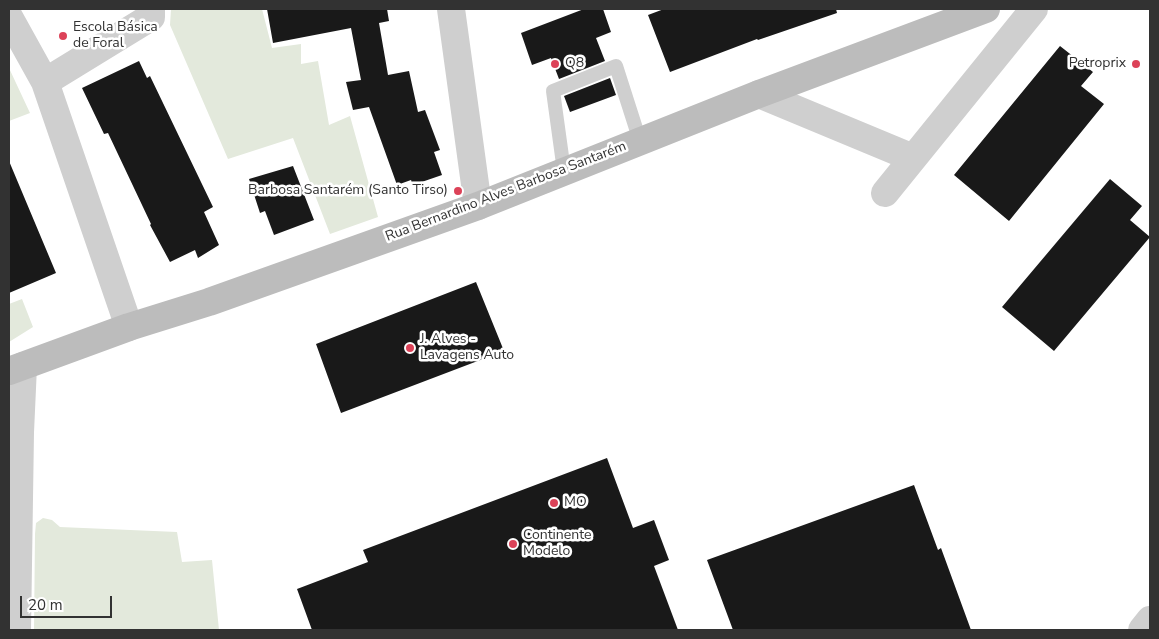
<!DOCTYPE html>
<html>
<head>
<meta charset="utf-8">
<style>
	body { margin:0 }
	#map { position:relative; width:1159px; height:639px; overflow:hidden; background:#fff; font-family:"Nunito Sans",sans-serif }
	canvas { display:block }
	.frame { position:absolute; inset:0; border:10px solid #323232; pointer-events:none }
	.scale { position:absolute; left:20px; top:596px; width:92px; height:22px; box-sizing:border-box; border:2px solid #323232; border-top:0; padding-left:6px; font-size:15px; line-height:18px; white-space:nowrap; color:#323232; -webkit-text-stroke:4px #fff; paint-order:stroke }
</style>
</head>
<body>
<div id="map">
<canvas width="1159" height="639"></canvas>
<div class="frame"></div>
<div class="scale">20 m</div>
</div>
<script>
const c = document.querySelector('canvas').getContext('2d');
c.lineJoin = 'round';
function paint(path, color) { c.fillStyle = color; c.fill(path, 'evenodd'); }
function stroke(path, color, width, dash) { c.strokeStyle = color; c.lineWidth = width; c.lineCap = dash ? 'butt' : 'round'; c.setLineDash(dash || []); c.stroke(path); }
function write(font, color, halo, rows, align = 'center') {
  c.font = font + ' "Nunito Sans",sans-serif'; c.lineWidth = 5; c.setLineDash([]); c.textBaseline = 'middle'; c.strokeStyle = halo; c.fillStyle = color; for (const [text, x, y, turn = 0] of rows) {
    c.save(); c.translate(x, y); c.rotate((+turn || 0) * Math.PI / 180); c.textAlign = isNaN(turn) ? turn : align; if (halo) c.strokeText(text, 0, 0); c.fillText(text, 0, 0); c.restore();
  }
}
const green = new Path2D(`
	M 171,9 L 262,9 L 272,48 L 301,44 L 301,64 L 318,61 L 329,125 L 350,116 L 378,217 L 330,234 L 293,138 L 228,159 L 170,25 Z
	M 9,68 L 30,113 L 9,121 Z
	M 22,299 L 33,327 L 9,342 L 9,304 Z
	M 43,518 L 52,520 L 60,527 L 177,532 L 182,562 L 212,560 L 219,630 L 34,630 L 35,534 L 36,523 Z`);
const building = new Path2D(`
	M 267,9 L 387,9 L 389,21 L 379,23 L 388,75 L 409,71 L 418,112 L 425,110 L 440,150 L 434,152 L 442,175 L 413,185 L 411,180 L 397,185 L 369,107 L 353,110 L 346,82 L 361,80 L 351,28 L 273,43 Z
	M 584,9 L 603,9 L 611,32 L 596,38 L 605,61 L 559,79 L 551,58 L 532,65 L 521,33 Z
	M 664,9 L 836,9 L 837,13 L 758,40 L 757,39 L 670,72 L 648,15 Z
	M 1060,46 L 1093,72 L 1081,86 L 1104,104 L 1009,221 L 954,175 Z
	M 139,61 L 147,78 L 150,76 L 213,207 L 204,212 L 219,245 L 198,258 L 195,250 L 170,262 L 150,225 L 151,224 L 108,133 L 104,134 L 82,88 Z
	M 610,78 L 616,95 L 570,112 L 564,96 Z
	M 9,161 L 56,273 L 9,293 Z
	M 293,166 L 314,220 L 274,235 L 265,211 L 260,213 L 249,179 Z
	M 1110,179 L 1142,206 L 1130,220 L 1150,237 L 1054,351 L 1002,307 Z
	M 476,282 L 504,351 L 341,413 L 316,344 Z
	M 607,458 L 633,528 L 654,520 L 669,560 L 654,566 L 678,630 L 312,630 L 297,589 L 368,562 L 363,550 Z
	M 914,485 L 938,550 L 941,548 L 971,630 L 733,630 L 707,560 Z`);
const lane = new Path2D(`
	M 564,171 L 553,91 L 616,66 L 640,141`);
const street = new Path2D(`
	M 451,9 L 478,206
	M 9,17 L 45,82 L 129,327
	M 45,82 L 151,17 L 151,9
	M 759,94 L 913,158
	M 885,193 L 1034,9
	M 17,630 L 20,432 L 23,366
	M 1142,630 L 1150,620`);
const secondary = new Path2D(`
	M 9,371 L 129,327 L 209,302 L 478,206 L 759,94 L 986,9`);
const markers = [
	[63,36,5,"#dc4258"],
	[555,64,5,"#dc4258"],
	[1136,64,5,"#dc4258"],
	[458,191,5,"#dc4258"],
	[410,348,5,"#dc4258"],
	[554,503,5,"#dc4258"],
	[513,544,5,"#dc4258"]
];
const poiNames = [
	["Escola Básica",73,28],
	["de Foral",73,44],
	["Q8",565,64],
	["Petroprix",1126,64,"right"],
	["Barbosa Santarém (Santo Tirso)",448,191,"right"],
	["J. Alves -",420,340],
	["Lavagens Auto",420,356],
	["MO",564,503],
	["Continente",523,536],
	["Modelo",523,552]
];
const streetNames = [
	["Rua Bernardino Alves Barbosa Santarém",506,192,-21]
];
paint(green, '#e3e9dc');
paint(building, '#191919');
stroke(lane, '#cfcfcf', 14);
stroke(street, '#cfcfcf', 28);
stroke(secondary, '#bcbcbc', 28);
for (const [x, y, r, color] of markers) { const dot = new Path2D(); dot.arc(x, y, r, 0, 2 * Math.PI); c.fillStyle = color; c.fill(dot); stroke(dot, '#fff', 2); }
write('14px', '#323232', '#fff', poiNames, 'left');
write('14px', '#323232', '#fff', streetNames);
</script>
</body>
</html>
